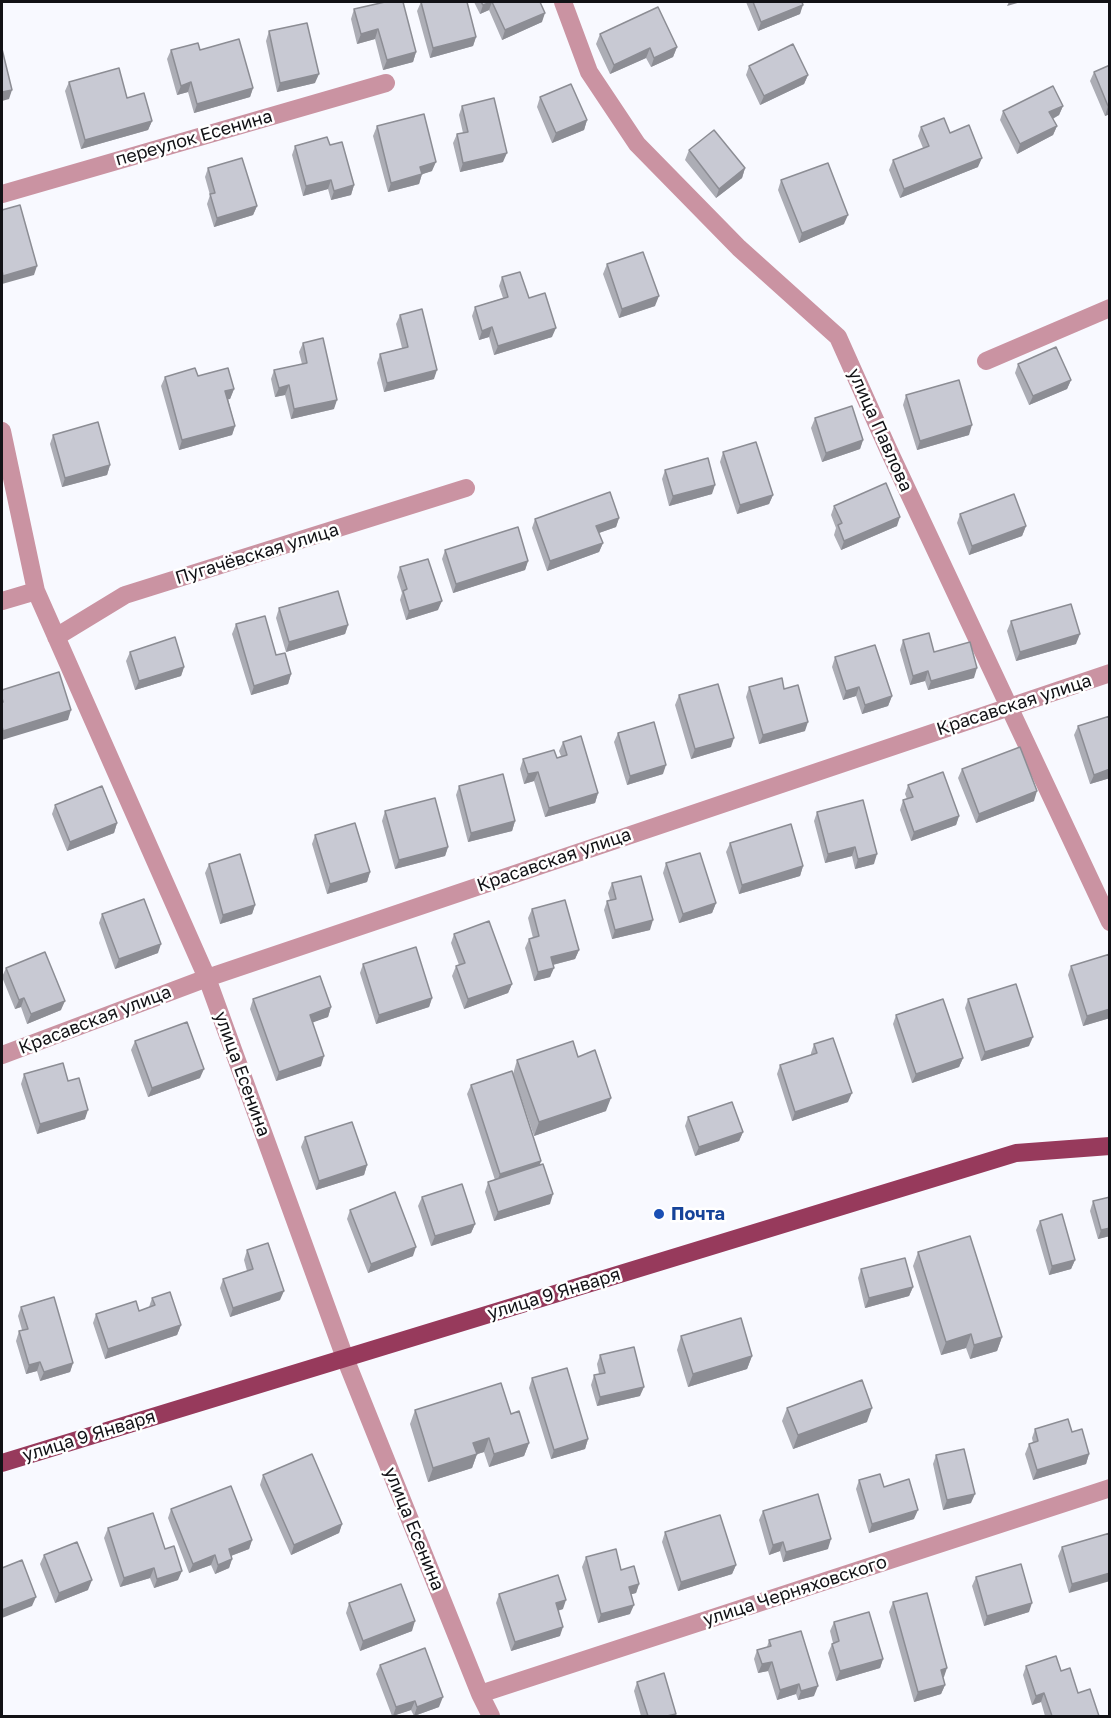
<!DOCTYPE html>
<html>
<head>
<meta charset="utf-8">
<style>
	body { margin:0 }
	#map { position:relative; width:1111px; height:1718px; overflow:hidden; background:#f8f9ff; font-family:"Golos Text",sans-serif }
	canvas { display:block }
	.frame { position:absolute; inset:0; border:3px solid #121216; pointer-events:none }
</style>
</head>
<body>
<div id="map">
<canvas width="1111" height="1718"></canvas>
<div class="frame"></div>
</div>
<script>
const c = document.querySelector('canvas').getContext('2d');
c.lineJoin = 'round';
function stroke(path, color, width, dash) { c.strokeStyle = color; c.lineWidth = width; c.lineCap = dash ? 'butt' : 'round'; c.setLineDash(dash || []); c.stroke(path); }
function paint(path, color) { c.fillStyle = color; c.fill(path, 'evenodd'); }
function write(font, color, halo, rows, align = 'center') {
  c.font = font + ' "Golos Text",sans-serif'; c.lineWidth = 5; c.setLineDash([]); c.textBaseline = 'middle'; c.strokeStyle = halo; c.fillStyle = color; for (const [text, x, y, turn = 0] of rows) {
    c.save(); c.translate(x, y); c.rotate((+turn || 0) * Math.PI / 180); c.textAlign = isNaN(turn) ? turn : align; if (halo) c.strokeText(text, 0, 0); c.fillText(text, 0, 0); c.restore();
  }
}
const minor = new Path2D(`
	M 563,2 L 589,72 L 637,144 L 739,248 L 838,337 L 889,451 L 1110,922
	M 2,194 L 386,83
	M 986,361 L 1110,308
	M 2,431 L 36,591 L 207,978 L 345,1358 L 480,1694 L 491,1716
	M 2,601 L 36,591
	M 56,637 L 125,595 L 466,488
	M 2,1055 L 207,978 L 1110,673
	M 480,1694 L 1110,1488`);
const major = new Path2D(`
	M 2,1463 L 1016,1153 L 1110,1146`);
const wall = new Path2D(`
	M 421,2 L 476,37 L 473,46 L 430,58 L 417,11 Z
	M 474,2 L 540,2 L 542,22 L 502,40 L 489,10 L 480,14 Z
	M 746,2 L 802,2 L 800,14 L 758,31 Z
	M 354,9 L 416,52 L 413,62 L 383,70 L 375,39 L 357,44 L 351,19 Z
	M 269,31 L 315,83 L 277,92 L 266,41 Z
	M 600,34 L 677,47 L 673,57 L 651,67 L 646,58 L 610,74 L 596,44 Z
	M 171,50 L 200,50 L 253,88 L 250,97 L 194,113 L 188,92 L 177,95 L 167,59 Z
	M 1110,65 L 1110,114 L 1105,116 L 1090,81 L 1094,72 Z
	M 749,66 L 808,75 L 804,84 L 760,105 L 746,75 Z
	M 69,82 L 127,98 L 152,121 L 148,130 L 81,149 L 65,91 Z
	M 540,97 L 587,120 L 584,130 L 552,143 L 537,107 Z
	M 462,106 L 503,162 L 460,172 L 453,143 L 457,134 L 463,133 L 459,115 Z
	M 1063,106 L 1059,115 L 1053,119 L 1057,126 L 1053,135 L 1017,154 L 1000,120 L 1003,111 Z
	M 377,126 L 432,171 L 422,174 L 419,184 L 388,192 L 373,136 Z
	M 921,127 L 978,167 L 900,198 L 889,170 L 893,160 L 923,148 L 918,136 Z
	M 295,146 L 354,185 L 351,195 L 331,200 L 328,189 L 303,196 L 292,155 Z
	M 689,150 L 745,168 L 742,178 L 716,198 L 685,160 Z
	M 208,168 L 257,206 L 253,215 L 214,227 L 207,204 L 210,195 L 205,177 Z
	M 781,180 L 844,224 L 799,243 L 778,190 Z
	M 607,264 L 655,306 L 619,318 L 603,274 Z
	M 502,277 L 529,298 L 552,337 L 494,355 L 489,337 L 479,340 L 472,316 L 475,307 L 503,298 L 499,286 Z
	M 400,315 L 434,379 L 384,392 L 377,363 L 380,354 L 402,348 L 396,324 Z
	M 303,343 L 334,409 L 291,419 L 285,395 L 275,397 L 271,379 L 274,370 L 302,364 L 299,352 Z
	M 1018,364 L 1071,380 L 1067,389 L 1029,405 L 1015,373 Z
	M 198,376 L 234,389 L 230,399 L 228,399 L 235,426 L 232,435 L 179,450 L 161,386 L 165,377 Z
	M 906,395 L 969,435 L 917,450 L 903,405 Z
	M 815,418 L 863,440 L 860,449 L 822,462 L 811,428 Z
	M 53,435 L 110,465 L 107,475 L 62,487 L 50,444 Z
	M 723,452 L 773,495 L 769,504 L 737,514 L 720,462 Z
	M 665,470 L 712,494 L 669,506 L 662,479 Z
	M 834,506 L 897,526 L 841,550 L 834,535 L 836,528 L 831,515 Z
	M 960,514 L 1026,526 L 1022,536 L 969,555 L 957,523 Z
	M 619,518 L 616,527 L 599,533 L 603,543 L 599,552 L 547,571 L 532,528 L 535,519 Z
	M 445,550 L 528,561 L 525,570 L 453,593 L 442,559 Z
	M 400,567 L 438,610 L 406,620 L 400,600 L 402,593 L 397,577 Z
	M 279,608 L 348,625 L 345,634 L 286,652 L 276,618 Z
	M 1011,621 L 1076,644 L 1016,661 L 1007,631 Z
	M 236,624 L 291,674 L 288,684 L 251,695 L 232,634 Z
	M 903,640 L 934,652 L 974,678 L 928,690 L 925,681 L 910,685 L 900,650 Z
	M 130,652 L 184,667 L 181,676 L 135,690 L 126,661 Z
	M 835,657 L 892,696 L 888,706 L 862,714 L 856,696 L 843,700 L 832,667 Z
	M 749,687 L 784,689 L 805,731 L 759,744 L 746,697 Z
	M 679,695 L 731,747 L 691,759 L 675,705 Z
	M 1078,726 L 1110,778 L 1090,784 L 1074,735 Z
	M 618,733 L 663,774 L 627,785 L 614,742 Z
	M 563,742 L 598,793 L 595,803 L 545,817 L 534,781 L 524,784 L 520,769 L 523,759 L 557,758 L 561,756 L 559,751 Z
	M 962,769 L 1034,801 L 976,823 L 958,778 Z
	M 908,785 L 959,816 L 956,825 L 911,841 L 900,810 L 903,800 L 907,799 L 905,794 Z
	M 459,786 L 515,821 L 512,831 L 468,842 L 456,795 Z
	M 55,805 L 117,823 L 114,833 L 67,851 L 52,814 Z
	M 385,811 L 448,847 L 445,856 L 395,869 L 382,821 Z
	M 817,812 L 874,864 L 855,869 L 852,856 L 825,863 L 814,821 Z
	M 315,835 L 370,872 L 367,882 L 327,894 L 312,844 Z
	M 730,843 L 803,866 L 800,876 L 739,894 L 726,852 Z
	M 666,863 L 716,903 L 712,913 L 679,923 L 663,873 Z
	M 209,864 L 255,905 L 252,914 L 220,924 L 205,873 Z
	M 612,883 L 650,930 L 612,939 L 604,910 L 607,901 L 610,900 L 608,893 Z
	M 532,909 L 579,950 L 575,959 L 553,965 L 550,977 L 534,981 L 525,948 L 529,939 L 533,938 L 528,918 Z
	M 102,914 L 158,953 L 115,969 L 99,923 Z
	M 454,934 L 512,984 L 508,993 L 464,1009 L 452,976 L 456,966 L 459,965 L 451,943 Z
	M 363,964 L 432,998 L 429,1007 L 376,1024 L 360,973 Z
	M 1071,966 L 1110,1018 L 1083,1026 L 1068,975 Z
	M 6,968 L 61,1010 L 27,1024 L 21,1007 L 15,1009 L 2,977 Z
	M 253,999 L 331,1007 L 328,1017 L 312,1022 L 321,1066 L 276,1081 L 250,1009 Z
	M 968,999 L 1029,1046 L 981,1061 L 965,1008 Z
	M 896,1015 L 963,1058 L 959,1067 L 912,1083 L 893,1024 Z
	M 135,1041 L 200,1078 L 148,1097 L 131,1050 Z
	M 814,1044 L 848,1102 L 792,1121 L 777,1074 L 780,1065 L 811,1055 L 811,1053 Z
	M 578,1057 L 606,1111 L 534,1136 L 514,1077 L 541,1161 L 539,1166 L 550,1204 L 494,1221 L 485,1192 L 488,1182 L 495,1180 L 467,1094 L 471,1085 L 513,1074 L 517,1060 Z
	M 24,1074 L 68,1081 L 85,1119 L 37,1134 L 21,1084 Z
	M 688,1117 L 743,1132 L 739,1141 L 695,1156 L 685,1126 Z
	M 305,1137 L 367,1165 L 364,1175 L 316,1190 L 301,1147 Z
	M 422,1197 L 475,1224 L 471,1233 L 431,1246 L 418,1206 Z
	M 1093,1201 L 1110,1236 L 1098,1239 L 1090,1211 Z
	M 350,1210 L 413,1256 L 368,1273 L 347,1219 Z
	M 1040,1221 L 1075,1260 L 1071,1269 L 1049,1275 L 1036,1230 Z
	M 247,1250 L 280,1300 L 230,1317 L 220,1288 L 223,1279 L 247,1271 L 244,1260 Z
	M 918,1252 L 1002,1337 L 997,1351 L 970,1359 L 966,1348 L 941,1355 L 913,1266 Z
	M 861,1269 L 913,1287 L 909,1296 L 865,1308 L 858,1278 Z
	M 152,1298 L 181,1325 L 177,1335 L 105,1359 L 93,1323 L 96,1314 L 139,1311 L 149,1307 Z
	M 21,1307 L 73,1363 L 70,1372 L 40,1381 L 37,1371 L 26,1374 L 16,1341 L 19,1331 L 22,1330 L 18,1316 Z
	M 681,1336 L 752,1356 L 747,1369 L 688,1387 L 677,1350 Z
	M 600,1355 L 640,1396 L 597,1406 L 591,1385 L 594,1375 L 599,1374 L 597,1364 Z
	M 532,1378 L 588,1439 L 585,1449 L 551,1459 L 529,1388 Z
	M 787,1408 L 867,1422 L 793,1449 L 782,1421 Z
	M 415,1410 L 511,1414 L 529,1443 L 524,1456 L 489,1467 L 484,1452 L 477,1454 L 472,1468 L 428,1482 L 410,1424 Z
	M 1035,1429 L 1072,1432 L 1089,1454 L 1086,1464 L 1033,1480 L 1025,1454 L 1029,1444 L 1033,1443 L 1032,1438 Z
	M 936,1455 L 971,1503 L 943,1510 L 933,1464 Z
	M 263,1475 L 342,1524 L 339,1533 L 291,1555 L 260,1485 Z
	M 859,1480 L 884,1487 L 914,1519 L 869,1533 L 856,1489 Z
	M 171,1509 L 252,1540 L 249,1549 L 231,1556 L 232,1559 L 229,1568 L 215,1574 L 211,1565 L 189,1573 L 168,1518 Z
	M 763,1511 L 828,1549 L 783,1562 L 780,1551 L 769,1555 L 759,1520 Z
	M 108,1528 L 178,1580 L 154,1588 L 150,1578 L 120,1587 L 104,1538 Z
	M 665,1532 L 736,1565 L 732,1574 L 678,1591 L 662,1542 Z
	M 1110,1533 L 1069,1593 L 1058,1556 L 1062,1547 Z
	M 44,1555 L 88,1590 L 55,1603 L 40,1564 Z
	M 586,1557 L 621,1570 L 639,1584 L 636,1593 L 631,1594 L 630,1614 L 598,1623 L 582,1567 Z
	M 976,1577 L 1029,1612 L 984,1626 L 972,1586 Z
	M 499,1594 L 563,1609 L 558,1611 L 560,1636 L 511,1651 L 496,1603 Z
	M 893,1602 L 944,1677 L 943,1677 L 945,1685 L 941,1694 L 914,1702 L 889,1612 Z
	M 349,1603 L 412,1631 L 360,1651 L 346,1613 Z
	M 834,1622 L 883,1659 L 880,1668 L 836,1681 L 828,1653 L 832,1644 L 833,1643 L 830,1631 Z
	M 769,1640 L 814,1696 L 798,1700 L 796,1694 L 777,1700 L 768,1671 L 758,1673 L 754,1659 L 757,1650 L 767,1647 Z
	M 380,1665 L 439,1707 L 414,1716 L 411,1710 L 392,1716 L 376,1674 Z
	M 1026,1666 L 1061,1671 L 1078,1693 L 1099,1716 L 1045,1716 L 1041,1702 L 1032,1705 L 1023,1675 Z
	M 637,1682 L 675,1716 L 641,1716 L 634,1691 Z`);
const shadedWall = new Path2D(`
	M 492,2 L 489,10 L 480,14 L 483,5 Z
	M 1009,2 L 1021,2 L 1007,6 Z
	M 803,5 L 800,14 L 758,31 L 761,22 Z
	M 545,13 L 542,22 L 502,40 L 505,30 Z
	M 378,29 L 375,39 L 357,44 L 361,34 Z
	M 476,37 L 473,46 L 430,58 L 433,48 Z
	M 677,47 L 673,57 L 651,67 L 654,58 Z
	M 650,48 L 646,58 L 610,74 L 614,65 Z
	M 416,52 L 413,62 L 383,70 L 387,60 Z
	M 319,74 L 315,83 L 277,92 L 280,83 Z
	M 808,75 L 804,84 L 760,105 L 764,96 Z
	M 191,82 L 188,92 L 177,95 L 181,86 Z
	M 253,88 L 250,97 L 194,113 L 197,104 Z
	M 12,90 L 9,99 L 2,101 L 2,92 Z
	M 1063,106 L 1059,115 L 1046,122 L 1049,112 Z
	M 1108,106 L 1110,106 L 1110,114 L 1105,116 Z
	M 587,120 L 584,130 L 552,143 L 556,133 Z
	M 152,121 L 148,130 L 81,149 L 85,140 Z
	M 1057,126 L 1053,135 L 1017,154 L 1020,144 Z
	M 507,153 L 503,162 L 460,172 L 463,163 Z
	M 982,158 L 978,167 L 900,198 L 904,189 Z
	M 436,162 L 432,171 L 417,176 L 420,167 Z
	M 745,168 L 742,178 L 716,198 L 719,189 Z
	M 422,174 L 419,184 L 388,192 L 391,183 Z
	M 331,180 L 328,189 L 303,196 L 306,186 Z
	M 354,185 L 351,195 L 331,200 L 334,191 Z
	M 257,206 L 253,215 L 214,227 L 217,218 Z
	M 848,215 L 844,224 L 799,243 L 802,233 Z
	M 37,266 L 34,275 L 2,284 L 2,280 L 3,276 Z
	M 659,296 L 655,306 L 619,318 L 622,309 Z
	M 492,327 L 489,337 L 479,340 L 482,331 Z
	M 556,328 L 552,337 L 494,355 L 498,346 Z
	M 437,370 L 434,379 L 384,392 L 387,383 Z
	M 1071,380 L 1067,389 L 1029,405 L 1033,396 Z
	M 289,385 L 285,395 L 275,397 L 279,388 Z
	M 234,389 L 230,399 L 222,401 L 225,391 Z
	M 337,400 L 334,409 L 291,419 L 294,409 Z
	M 972,425 L 969,435 L 917,450 L 920,441 Z
	M 235,426 L 232,435 L 179,450 L 182,440 Z
	M 863,440 L 860,449 L 822,462 L 826,453 Z
	M 110,465 L 107,475 L 62,487 L 65,478 Z
	M 715,485 L 712,494 L 669,506 L 673,496 Z
	M 773,495 L 769,504 L 737,514 L 740,505 Z
	M 900,517 L 897,526 L 841,550 L 844,541 Z
	M 619,518 L 616,527 L 593,535 L 596,526 Z
	M 1026,526 L 1022,536 L 969,555 L 972,546 Z
	M 603,543 L 599,552 L 547,571 L 550,561 Z
	M 528,561 L 525,570 L 453,593 L 456,584 Z
	M 442,601 L 438,610 L 406,620 L 409,611 Z
	M 348,625 L 345,634 L 286,652 L 289,642 Z
	M 1080,634 L 1076,644 L 1016,661 L 1020,652 Z
	M 184,667 L 181,676 L 135,690 L 139,681 Z
	M 977,668 L 974,678 L 928,690 L 931,681 Z
	M 928,671 L 925,681 L 910,685 L 913,676 Z
	M 291,674 L 288,684 L 251,695 L 254,686 Z
	M 859,687 L 856,696 L 843,700 L 846,691 Z
	M 892,696 L 888,706 L 862,714 L 865,705 Z
	M 71,710 L 68,720 L 2,740 L 2,736 L 3,731 Z
	M 808,722 L 805,731 L 759,744 L 763,735 Z
	M 734,738 L 731,747 L 691,759 L 695,749 Z
	M 666,765 L 663,774 L 627,785 L 630,776 Z
	M 1110,769 L 1110,778 L 1090,784 L 1094,775 Z
	M 538,772 L 534,781 L 524,784 L 528,774 Z
	M 1037,791 L 1034,801 L 976,823 L 979,814 Z
	M 598,793 L 595,803 L 545,817 L 549,808 Z
	M 959,816 L 956,825 L 911,841 L 914,832 Z
	M 515,821 L 512,831 L 468,842 L 471,833 Z
	M 117,823 L 114,833 L 67,851 L 70,842 Z
	M 448,847 L 445,856 L 395,869 L 399,860 Z
	M 855,847 L 852,856 L 825,863 L 828,854 Z
	M 877,854 L 874,864 L 855,869 L 858,859 Z
	M 803,866 L 800,876 L 739,894 L 742,885 Z
	M 370,872 L 367,882 L 327,894 L 330,884 Z
	M 716,903 L 712,913 L 679,923 L 683,914 Z
	M 255,905 L 252,914 L 220,924 L 223,915 Z
	M 653,920 L 650,930 L 612,939 L 615,930 Z
	M 161,944 L 158,953 L 115,969 L 119,959 Z
	M 579,950 L 575,959 L 548,966 L 551,957 Z
	M 554,968 L 550,977 L 534,981 L 538,972 Z
	M 512,984 L 508,993 L 464,1009 L 468,999 Z
	M 24,998 L 21,1007 L 15,1009 L 19,1000 Z
	M 432,998 L 429,1007 L 376,1024 L 379,1015 Z
	M 65,1001 L 61,1010 L 27,1024 L 31,1014 Z
	M 331,1007 L 328,1017 L 306,1025 L 310,1015 Z
	M 1110,1009 L 1110,1018 L 1083,1026 L 1087,1016 Z
	M 1033,1037 L 1029,1046 L 981,1061 L 985,1052 Z
	M 324,1056 L 321,1066 L 276,1081 L 279,1072 Z
	M 963,1058 L 959,1067 L 912,1083 L 916,1074 Z
	M 204,1069 L 200,1078 L 148,1097 L 152,1088 Z
	M 852,1093 L 848,1102 L 792,1121 L 795,1112 Z
	M 611,1098 L 606,1111 L 534,1136 L 539,1122 Z
	M 88,1110 L 85,1119 L 37,1134 L 40,1124 Z
	M 743,1132 L 739,1141 L 695,1156 L 699,1147 Z
	M 541,1161 L 538,1170 L 496,1184 L 500,1174 Z
	M 367,1165 L 364,1175 L 316,1190 L 319,1181 Z
	M 553,1194 L 550,1204 L 494,1221 L 498,1212 Z
	M 475,1224 L 471,1233 L 431,1246 L 435,1236 Z
	M 1110,1228 L 1110,1236 L 1098,1239 L 1101,1230 Z
	M 416,1247 L 413,1256 L 368,1273 L 371,1264 Z
	M 1075,1260 L 1071,1269 L 1049,1275 L 1052,1266 Z
	M 913,1287 L 909,1296 L 865,1308 L 869,1298 Z
	M 284,1291 L 280,1300 L 230,1317 L 233,1308 Z
	M 181,1325 L 177,1335 L 105,1359 L 108,1349 Z
	M 971,1334 L 966,1348 L 941,1355 L 946,1342 Z
	M 1002,1337 L 997,1351 L 970,1359 L 974,1345 Z
	M 752,1356 L 747,1369 L 688,1387 L 693,1374 Z
	M 40,1362 L 37,1371 L 26,1374 L 29,1365 Z
	M 73,1363 L 70,1372 L 40,1381 L 44,1372 Z
	M 644,1387 L 640,1396 L 597,1406 L 600,1397 Z
	M 872,1408 L 867,1422 L 793,1449 L 798,1435 Z
	M 489,1438 L 484,1452 L 468,1457 L 473,1443 Z
	M 588,1439 L 585,1449 L 551,1459 L 554,1450 Z
	M 529,1443 L 524,1456 L 489,1467 L 494,1454 Z
	M 477,1454 L 472,1468 L 428,1482 L 433,1468 Z
	M 1089,1454 L 1086,1464 L 1033,1480 L 1037,1470 Z
	M 975,1494 L 971,1503 L 943,1510 L 947,1500 Z
	M 918,1510 L 914,1519 L 869,1533 L 872,1524 Z
	M 342,1524 L 339,1533 L 291,1555 L 294,1545 Z
	M 831,1539 L 828,1549 L 783,1562 L 786,1552 Z
	M 252,1540 L 249,1549 L 225,1558 L 229,1549 Z
	M 783,1542 L 780,1551 L 769,1555 L 773,1545 Z
	M 215,1555 L 211,1565 L 189,1573 L 193,1564 Z
	M 232,1559 L 229,1568 L 215,1574 L 218,1565 Z
	M 736,1565 L 732,1574 L 678,1591 L 681,1582 Z
	M 154,1568 L 150,1578 L 120,1587 L 124,1578 Z
	M 182,1571 L 178,1580 L 154,1588 L 157,1579 Z
	M 1110,1573 L 1110,1581 L 1069,1593 L 1072,1584 Z
	M 92,1580 L 88,1590 L 55,1603 L 59,1593 Z
	M 639,1584 L 636,1593 L 625,1596 L 629,1587 Z
	M 36,1597 L 32,1606 L 2,1618 L 2,1610 Z
	M 566,1600 L 563,1609 L 552,1612 L 556,1603 Z
	M 1032,1603 L 1029,1612 L 984,1626 L 987,1616 Z
	M 634,1605 L 630,1614 L 598,1623 L 601,1614 Z
	M 415,1621 L 412,1631 L 360,1651 L 363,1641 Z
	M 563,1627 L 560,1636 L 511,1651 L 515,1642 Z
	M 883,1659 L 880,1668 L 836,1681 L 840,1671 Z
	M 772,1662 L 768,1671 L 758,1673 L 762,1664 Z
	M 947,1668 L 944,1677 L 937,1679 L 941,1670 Z
	M 799,1684 L 796,1694 L 777,1700 L 780,1690 Z
	M 945,1685 L 941,1694 L 914,1702 L 918,1692 Z
	M 818,1686 L 814,1696 L 798,1700 L 801,1691 Z
	M 1044,1693 L 1041,1702 L 1032,1705 L 1036,1696 Z
	M 443,1697 L 439,1707 L 414,1716 L 417,1707 Z
	M 415,1701 L 411,1710 L 393,1716 L 396,1707 Z`);
const building = new Path2D(`
	M 385,2 L 403,2 L 416,52 L 387,60 L 378,29 L 361,34 L 354,9 Z
	M 421,2 L 467,2 L 476,37 L 433,48 Z
	M 481,2 L 491,2 L 483,5 Z
	M 492,2 L 540,2 L 545,13 L 505,30 Z
	M 753,2 L 802,2 L 803,5 L 761,22 Z
	M 658,7 L 677,47 L 654,58 L 650,48 L 614,65 L 600,34 Z
	M 307,23 L 319,74 L 280,83 L 269,31 Z
	M 239,39 L 253,88 L 197,104 L 191,82 L 181,86 L 171,50 L 198,43 L 200,50 Z
	M 793,44 L 808,75 L 764,96 L 749,66 Z
	M 2,49 L 12,90 L 2,92 Z
	M 1110,65 L 1110,106 L 1108,106 L 1094,72 Z
	M 119,68 L 127,98 L 144,93 L 152,121 L 85,140 L 69,82 Z
	M 571,84 L 587,120 L 556,133 L 540,97 Z
	M 1053,86 L 1063,106 L 1049,112 L 1057,126 L 1020,144 L 1003,111 Z
	M 494,98 L 507,153 L 463,163 L 457,134 L 468,132 L 462,106 Z
	M 424,114 L 436,162 L 420,167 L 422,174 L 391,183 L 377,126 Z
	M 944,118 L 950,133 L 969,125 L 982,158 L 904,189 L 893,160 L 929,146 L 921,127 Z
	M 714,130 L 745,168 L 719,189 L 689,150 Z
	M 327,137 L 330,145 L 342,142 L 354,185 L 334,191 L 331,180 L 306,186 L 295,146 Z
	M 242,158 L 257,206 L 217,218 L 210,194 L 215,193 L 208,168 Z
	M 828,163 L 848,215 L 802,233 L 781,180 Z
	M 20,205 L 37,266 L 3,276 L 2,270 L 2,210 Z
	M 643,252 L 659,296 L 622,309 L 607,264 Z
	M 520,272 L 529,298 L 545,293 L 556,328 L 498,346 L 492,327 L 482,331 L 475,307 L 508,297 L 502,277 Z
	M 422,309 L 437,370 L 387,383 L 380,354 L 408,347 L 400,315 Z
	M 323,338 L 337,400 L 294,409 L 289,385 L 279,388 L 274,370 L 307,363 L 303,343 Z
	M 1056,347 L 1071,380 L 1033,396 L 1018,364 Z
	M 195,368 L 198,376 L 228,368 L 234,389 L 225,391 L 235,426 L 182,440 L 165,377 Z
	M 959,380 L 972,425 L 920,441 L 906,395 Z
	M 852,406 L 863,440 L 826,453 L 815,418 Z
	M 98,422 L 110,465 L 65,478 L 53,435 Z
	M 756,442 L 773,495 L 740,505 L 723,452 Z
	M 708,458 L 715,485 L 673,496 L 665,470 Z
	M 886,483 L 900,517 L 844,541 L 838,525 L 842,523 L 834,506 Z
	M 610,492 L 619,518 L 596,526 L 603,543 L 550,561 L 535,519 Z
	M 1014,494 L 1026,526 L 972,546 L 960,514 Z
	M 518,527 L 528,561 L 456,584 L 445,550 Z
	M 428,559 L 442,601 L 409,611 L 403,591 L 407,589 L 400,567 Z
	M 338,591 L 348,625 L 289,642 L 279,608 Z
	M 1071,604 L 1080,634 L 1020,652 L 1011,621 Z
	M 265,616 L 276,655 L 285,653 L 291,674 L 254,686 L 236,624 Z
	M 929,633 L 934,652 L 970,642 L 977,668 L 931,681 L 928,671 L 913,676 L 903,640 Z
	M 175,637 L 184,667 L 139,681 L 130,652 Z
	M 875,645 L 892,696 L 865,705 L 859,687 L 846,691 L 835,657 Z
	M 59,672 L 71,710 L 3,731 L 2,726 L 2,703 L 3,702 L 2,698 L 2,690 Z
	M 782,678 L 784,689 L 798,685 L 808,722 L 763,735 L 749,687 Z
	M 718,684 L 734,738 L 695,749 L 679,695 Z
	M 1110,716 L 1110,769 L 1094,775 L 1078,726 Z
	M 654,722 L 666,765 L 630,776 L 618,733 Z
	M 581,736 L 598,793 L 549,808 L 538,772 L 528,774 L 523,759 L 554,750 L 557,758 L 567,755 L 563,742 Z
	M 1020,747 L 1037,791 L 979,814 L 962,769 Z
	M 943,772 L 959,816 L 914,832 L 903,800 L 913,797 L 908,785 Z
	M 503,774 L 515,821 L 471,833 L 459,786 Z
	M 102,786 L 117,823 L 70,842 L 55,805 Z
	M 435,798 L 448,847 L 399,860 L 385,811 Z
	M 863,800 L 877,854 L 858,859 L 855,847 L 828,854 L 817,812 Z
	M 355,823 L 370,872 L 330,884 L 315,835 Z
	M 791,824 L 803,866 L 742,885 L 730,843 Z
	M 700,853 L 716,903 L 683,914 L 666,863 Z
	M 240,854 L 255,905 L 223,915 L 209,864 Z
	M 641,876 L 653,920 L 615,930 L 607,901 L 616,899 L 612,883 Z
	M 144,899 L 161,944 L 119,959 L 102,914 Z
	M 565,900 L 579,950 L 551,957 L 554,968 L 538,972 L 529,939 L 539,936 L 532,909 Z
	M 489,921 L 512,984 L 468,999 L 456,966 L 465,963 L 454,934 Z
	M 416,947 L 432,998 L 379,1015 L 363,964 Z
	M 45,952 L 65,1001 L 31,1014 L 24,998 L 19,1000 L 6,968 Z
	M 1110,954 L 1110,1009 L 1087,1016 L 1071,966 Z
	M 320,976 L 331,1007 L 310,1015 L 324,1056 L 279,1072 L 253,999 Z
	M 1016,984 L 1033,1037 L 985,1052 L 968,999 Z
	M 943,999 L 963,1058 L 916,1074 L 896,1015 Z
	M 187,1022 L 204,1069 L 152,1088 L 135,1041 Z
	M 833,1038 L 852,1093 L 795,1112 L 780,1065 L 817,1053 L 814,1044 Z
	M 573,1041 L 578,1057 L 595,1050 L 611,1098 L 539,1122 L 517,1060 Z
	M 63,1063 L 68,1081 L 79,1078 L 88,1110 L 40,1124 L 24,1074 Z
	M 512,1071 L 541,1161 L 500,1174 L 471,1085 Z
	M 732,1102 L 743,1132 L 699,1147 L 688,1117 Z
	M 352,1122 L 367,1165 L 319,1181 L 305,1137 Z
	M 543,1164 L 553,1194 L 498,1212 L 488,1182 Z
	M 462,1184 L 475,1224 L 435,1236 L 422,1197 Z
	M 395,1192 L 416,1247 L 371,1264 L 350,1210 Z
	M 1110,1197 L 1110,1228 L 1101,1230 L 1093,1201 Z
	M 1062,1214 L 1075,1260 L 1052,1266 L 1040,1221 Z
	M 970,1236 L 1002,1337 L 974,1345 L 971,1334 L 946,1342 L 918,1252 Z
	M 268,1243 L 284,1291 L 233,1308 L 223,1279 L 253,1269 L 247,1250 Z
	M 905,1258 L 913,1287 L 869,1298 L 861,1269 Z
	M 170,1292 L 181,1325 L 108,1349 L 96,1314 L 136,1301 L 139,1311 L 155,1305 L 152,1298 Z
	M 54,1297 L 73,1363 L 44,1372 L 40,1362 L 29,1365 L 19,1331 L 28,1329 L 21,1307 Z
	M 741,1318 L 752,1356 L 693,1374 L 681,1336 Z
	M 634,1347 L 644,1387 L 600,1397 L 594,1375 L 605,1373 L 600,1355 Z
	M 567,1368 L 588,1439 L 554,1450 L 532,1378 Z
	M 862,1380 L 872,1408 L 798,1435 L 787,1408 Z
	M 501,1383 L 511,1414 L 519,1411 L 529,1443 L 494,1454 L 489,1438 L 473,1443 L 477,1454 L 433,1468 L 415,1410 Z
	M 1068,1419 L 1072,1432 L 1082,1429 L 1089,1454 L 1037,1470 L 1029,1444 L 1038,1441 L 1035,1429 Z
	M 964,1449 L 975,1494 L 947,1500 L 936,1455 Z
	M 312,1454 L 342,1524 L 294,1545 L 263,1475 Z
	M 880,1474 L 884,1487 L 909,1479 L 918,1510 L 872,1524 L 859,1480 Z
	M 231,1486 L 252,1540 L 229,1549 L 232,1559 L 218,1565 L 215,1555 L 193,1564 L 171,1509 Z
	M 818,1494 L 831,1539 L 786,1552 L 783,1542 L 773,1545 L 763,1511 Z
	M 153,1513 L 165,1549 L 174,1546 L 182,1571 L 157,1579 L 154,1568 L 124,1578 L 108,1528 Z
	M 720,1515 L 736,1565 L 681,1582 L 665,1532 Z
	M 1110,1533 L 1110,1573 L 1072,1584 L 1062,1547 Z
	M 77,1542 L 92,1580 L 59,1593 L 44,1555 Z
	M 616,1549 L 621,1570 L 634,1566 L 639,1584 L 629,1587 L 634,1605 L 601,1614 L 586,1557 Z
	M 22,1560 L 36,1597 L 2,1610 L 2,1568 Z
	M 1021,1564 L 1032,1603 L 987,1616 L 976,1577 Z
	M 558,1575 L 566,1600 L 556,1603 L 563,1627 L 515,1642 L 499,1594 Z
	M 401,1584 L 415,1621 L 363,1641 L 349,1603 Z
	M 927,1593 L 947,1668 L 941,1670 L 945,1685 L 918,1692 L 893,1602 Z
	M 869,1612 L 883,1659 L 840,1671 L 832,1644 L 839,1641 L 834,1622 Z
	M 801,1631 L 818,1686 L 801,1691 L 799,1684 L 780,1690 L 772,1662 L 762,1664 L 757,1650 L 771,1646 L 769,1640 Z
	M 425,1648 L 443,1697 L 417,1707 L 415,1701 L 396,1707 L 380,1665 Z
	M 1056,1656 L 1061,1671 L 1070,1668 L 1078,1693 L 1090,1689 L 1099,1716 L 1052,1716 L 1044,1693 L 1036,1696 L 1026,1666 Z
	M 664,1673 L 676,1714 L 667,1716 L 648,1716 L 637,1682 Z`);
const markers = [
	[659,1214,6,"#1a4fb4"]
];
const streetNames = [
	["переулок Есенина",194,138,-16],
	["улица Павлова",880,430,66],
	["Пугачёвская улица",257,554,-17],
	["Красавская улица",1014,705,-18],
	["Красавская улица",554,860,-19],
	["Красавская улица",95,1020,-21],
	["улица Есенина",242,1074,70],
	["улица 9 Января",554,1294,-17],
	["улица 9 Января",89,1436,-17],
	["улица Есенина",414,1529,68],
	["улица Черняховского",795,1591,-18]
];
const transitNames = [
	["Почта",671,1214]
];
stroke(minor, '#ca93a2', 18);
stroke(major, '#973a5c', 18);
paint(wall, '#acadb5');
paint(shadedWall, '#8c8d94');
paint(building, '#c8c9d3');
stroke(building, '#8c8d94', 1.5);
for (const [x, y, r, color] of markers) { const dot = new Path2D(); dot.arc(x, y, r, 0, 2 * Math.PI); c.fillStyle = color; c.fill(dot); stroke(dot, '#fff', 2); }
write('18px', '#121216', '#fff', streetNames);
write('bold 18px', '#164399', '#fff', transitNames, 'left');
</script>
</body>
</html>
